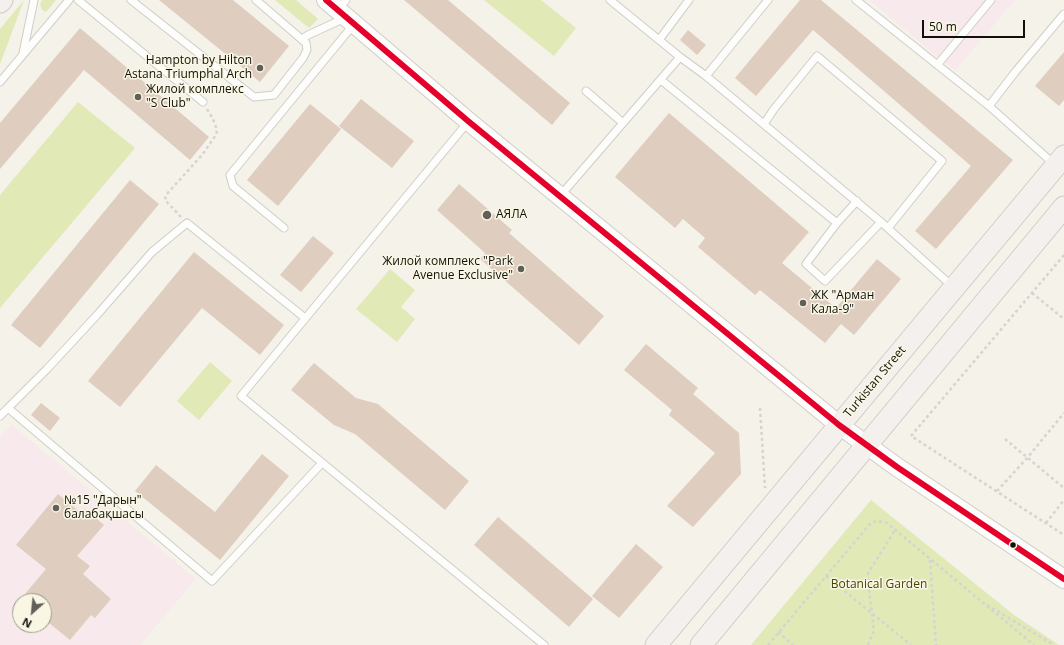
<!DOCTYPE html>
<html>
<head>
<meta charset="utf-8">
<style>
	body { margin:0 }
	#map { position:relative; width:1064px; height:645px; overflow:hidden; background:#f4f2e9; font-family:"Open Sans",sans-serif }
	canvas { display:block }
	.north { position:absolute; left:12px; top:593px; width:40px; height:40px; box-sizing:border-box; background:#f9f6e4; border:1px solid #9c9a8d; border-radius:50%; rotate:207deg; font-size:11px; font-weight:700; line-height:16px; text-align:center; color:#11100a }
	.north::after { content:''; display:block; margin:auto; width:14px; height:18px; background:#605f58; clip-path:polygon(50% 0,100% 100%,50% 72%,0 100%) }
	.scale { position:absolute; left:922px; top:20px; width:103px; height:18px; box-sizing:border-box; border:2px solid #11100a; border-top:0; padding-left:5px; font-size:12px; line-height:14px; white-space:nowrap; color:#11100a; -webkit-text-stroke:3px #f9f6e4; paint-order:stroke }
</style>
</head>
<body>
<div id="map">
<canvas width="1064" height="645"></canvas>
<div class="north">N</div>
<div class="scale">50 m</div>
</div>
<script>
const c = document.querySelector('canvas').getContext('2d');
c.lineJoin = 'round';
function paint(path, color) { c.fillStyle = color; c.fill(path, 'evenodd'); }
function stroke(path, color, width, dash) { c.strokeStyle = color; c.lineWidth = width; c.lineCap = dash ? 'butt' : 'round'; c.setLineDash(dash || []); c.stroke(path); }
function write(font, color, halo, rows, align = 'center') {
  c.font = font + ' "Open Sans",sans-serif'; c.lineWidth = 3; c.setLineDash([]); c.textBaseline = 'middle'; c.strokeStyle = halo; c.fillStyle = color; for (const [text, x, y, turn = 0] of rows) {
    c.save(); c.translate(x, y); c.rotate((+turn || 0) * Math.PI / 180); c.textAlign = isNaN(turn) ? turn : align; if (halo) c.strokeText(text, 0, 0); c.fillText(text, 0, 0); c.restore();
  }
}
const education = new Path2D(`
	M 869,0 L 1015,0 L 955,71 Z
	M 11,424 L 196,579 L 140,645 L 0,645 L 0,438 ZM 20,601 L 44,601 L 44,625 L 20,625 Z`);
const green = new Path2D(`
	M 24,0 L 0,64 L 0,29 Z
	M 42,0 L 56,0 L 46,12 L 42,10 L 40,4 Z
	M 275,0 L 296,0 L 318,19 L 309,28 Z
	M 484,0 L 541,0 L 576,28 L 554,56 Z
	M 78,102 L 135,148 L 0,308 L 0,195 Z
	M 390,269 L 415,290 L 401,307 L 415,319 L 397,342 L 356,309 Z
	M 210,362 L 232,381 L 199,420 L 177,401 Z
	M 871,500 L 1014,615 L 1059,645 L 751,645 Z`);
const building = new Path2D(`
	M 159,0 L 233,0 L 289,46 L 260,82 Z
	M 404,0 L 448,0 L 570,103 L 552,125 Z
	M 800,0 L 821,0 L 1013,160 L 936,249 L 915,231 L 971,166 L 813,30 L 756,96 L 735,78 Z
	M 80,28 L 209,137 L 190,160 L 84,70 L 0,169 L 0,123 Z
	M 688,30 L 706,45 L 697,55 L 680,40 Z
	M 1064,52 L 1064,100 L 1059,106 L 1035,86 Z
	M 361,99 L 414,141 L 392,168 L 339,126 Z
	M 310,104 L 341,129 L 278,206 L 247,180 Z
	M 669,113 L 809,232 L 782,263 L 836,308 L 877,259 L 901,279 L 854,335 L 841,324 L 825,343 L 760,290 L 755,295 L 698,247 L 705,238 L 683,219 L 675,228 L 615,177 Z
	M 130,180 L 159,204 L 40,348 L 11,325 Z
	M 459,184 L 512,230 L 509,233 L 604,316 L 579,345 L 480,259 L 485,253 L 437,210 Z
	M 313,236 L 334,253 L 301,292 L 280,275 Z
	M 194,252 L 284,325 L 260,355 L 202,308 L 120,407 L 88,381 Z
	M 646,344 L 698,388 L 693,394 L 739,433 L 741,474 L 693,527 L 667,506 L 715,453 L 669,415 L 672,410 L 624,370 Z
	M 314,363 L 356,398 L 378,404 L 469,481 L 445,510 L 355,434 L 334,425 L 291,390 Z
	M 41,403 L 60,418 L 50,431 L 31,415 Z
	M 262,454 L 289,476 L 220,560 L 135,491 L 156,465 L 215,512 Z
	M 58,494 L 81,513 L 85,509 L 104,525 L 77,556 L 90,566 L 83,574 L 111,599 L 95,618 L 91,615 L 70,640 L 44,619 L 44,601 L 19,601 L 46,569 L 16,545 Z
	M 498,517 L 593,599 L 569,627 L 474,545 Z
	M 636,544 L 663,567 L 619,618 L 592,596 Z`);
const path = new Path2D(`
	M 181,217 L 165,200 L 166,195 L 202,155 L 216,135 L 217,130 L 213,119 L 207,109
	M 1064,255 L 911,436 L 1064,535
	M 1032,293 L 1064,319
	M 760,408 L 765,488
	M 1005,439 L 1064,488
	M 997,491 L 1028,457 L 1064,413
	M 1046,523 L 1064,500
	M 930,560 L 936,645
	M 826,576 L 911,645
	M 987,605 L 1054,645
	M 778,632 L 793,645
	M 768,645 L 870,524 L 876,521 L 887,523 L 1034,645
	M 868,645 L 874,631 L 867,575 L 895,530`);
const service = new Path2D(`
	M 78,0 L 203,102
	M 131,0 L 254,97 L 274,95 L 303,58 L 307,50 L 306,43 L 256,0
	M 610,0 L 680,57 L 706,76 L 881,222 L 952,286
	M 856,0 L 989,106 L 1054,164
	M 338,10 L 346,0
	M 302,39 L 308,35 L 345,18
	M 659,40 L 689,0
	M 23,53 L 34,0
	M 938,64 L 991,0
	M 706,76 L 768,0
	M 661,80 L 837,223
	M 0,82 L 69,0
	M 586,91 L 623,123
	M 989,106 L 1016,71 L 1064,14
	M 468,122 L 241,396 L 544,645
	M 764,124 L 774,109 L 817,56 L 942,161 L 888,228
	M 560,196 L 680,57
	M 857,201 L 837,223 L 806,264 L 825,281 L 881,222
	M 284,228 L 233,186 L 230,175 L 354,24
	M 8,408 L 47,369 L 97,315 L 152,252 L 187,223 L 305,318
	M 0,416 L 8,408 L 212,581 L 322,463`);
const tertiary = new Path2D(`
	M 326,0 L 468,121 L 839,425 L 897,467 L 1064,579`);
const secondary = new Path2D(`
	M 0,2 L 2,0
	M 656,645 L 1064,156
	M 701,645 L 1064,207`);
const bus1 = new Path2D(`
	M 326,0 L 468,121 L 839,425 L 897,467 L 1064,579`);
const markers = [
	[260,68,4,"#605f58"],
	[138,97,4,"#605f58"],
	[487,215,5,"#605f58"],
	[521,269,4,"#605f58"],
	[803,303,4,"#605f58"],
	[56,508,4,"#605f58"],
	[1013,545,3.5,"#11100a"]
];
const poiNames = [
	["Hampton by Hilton",252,61,"right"],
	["Astana Triumphal Arch",252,75,"right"],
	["Жилой комплекс",146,90],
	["\"S Club\"",146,104],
	["АЯЛА",496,215],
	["Жилой комплекс \"Park",513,262,"right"],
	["Avenue Exclusive\"",513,276,"right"],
	["ЖК \"Арман",811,296],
	["Кала-9\"",811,310],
	["№15 \"Дарын\"",64,501],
	["балабақшасы",64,515]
];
const streetNames = [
	["Turkistan Street",875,382,-50]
];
const parkNames = [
	["Botanical Garden",879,585]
];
paint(education, '#f8eaec');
paint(green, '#e1e9b6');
paint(building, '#dfcec0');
stroke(service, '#cfcdc6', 9);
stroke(tertiary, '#cfcdc6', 20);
stroke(secondary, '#cfcdc6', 23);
stroke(path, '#d5d4d1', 2.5, [3, 3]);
stroke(service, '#fdfdfc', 7);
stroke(tertiary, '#fdfdfc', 18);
stroke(secondary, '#f4f0ed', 21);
stroke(bus1, '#e4002b', 6);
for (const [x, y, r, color] of markers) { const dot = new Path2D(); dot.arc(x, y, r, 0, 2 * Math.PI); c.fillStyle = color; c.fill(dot); stroke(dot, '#f9f6e4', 1.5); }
write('12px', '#11100a', '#f9f6e4', poiNames, 'left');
write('12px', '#11100a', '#f9f6e4', streetNames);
write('12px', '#404800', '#f9f6e4', parkNames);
</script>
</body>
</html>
